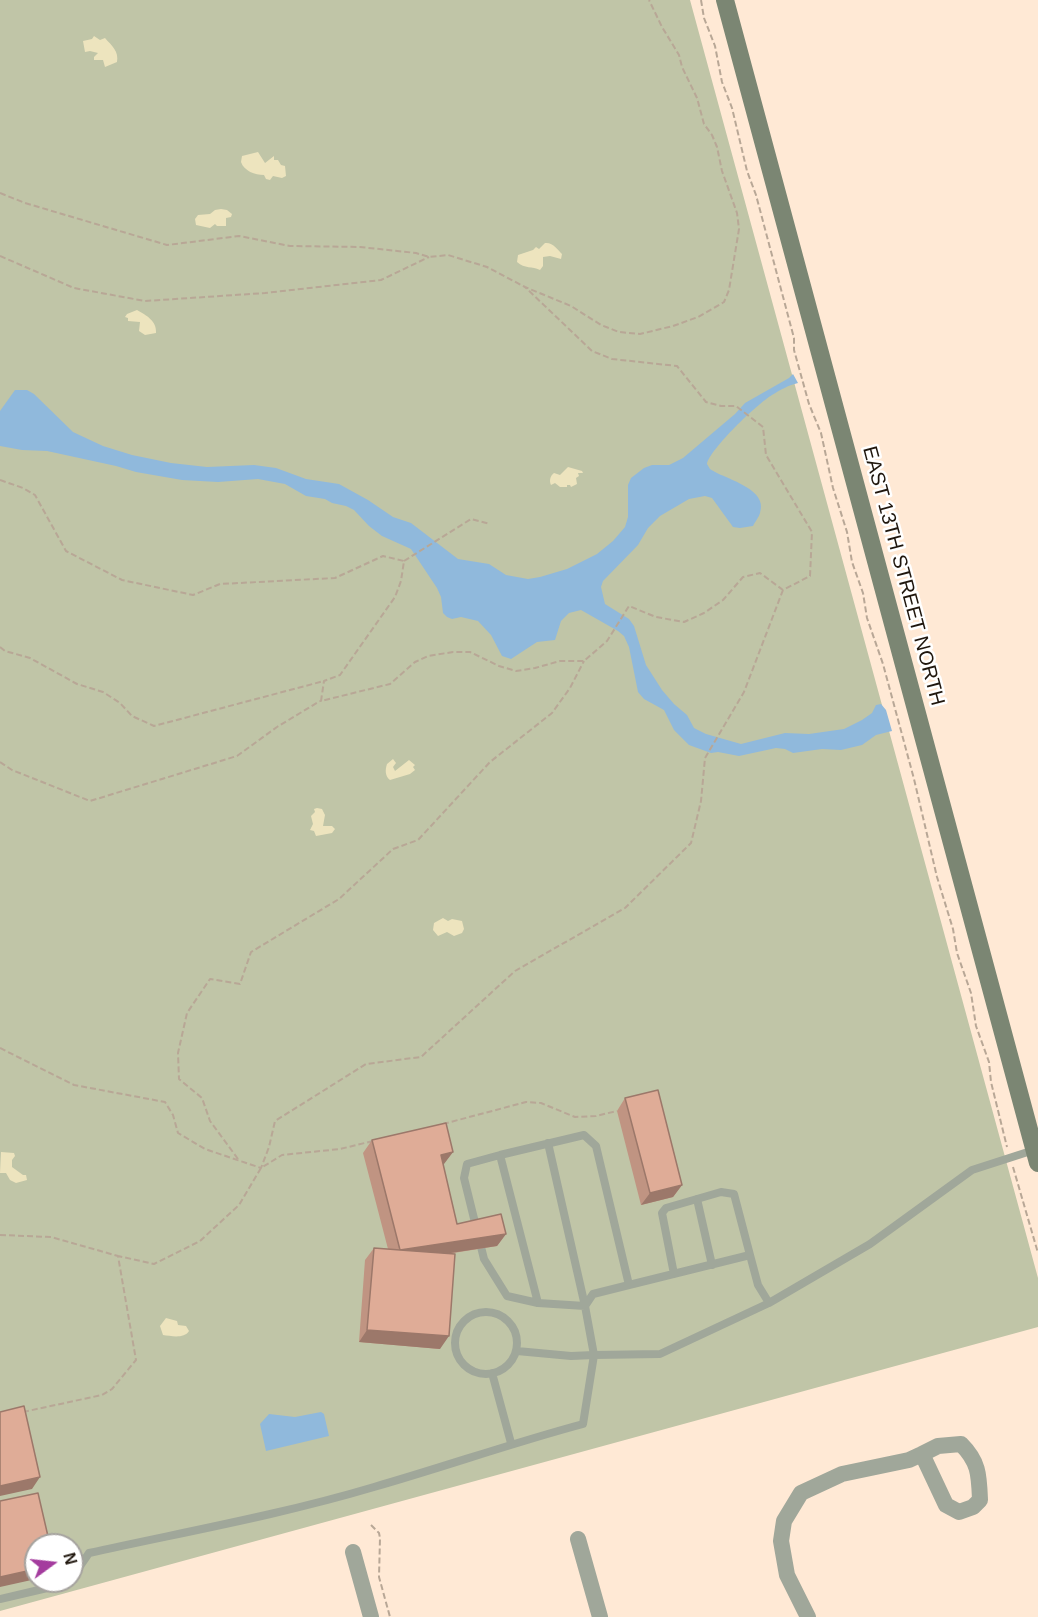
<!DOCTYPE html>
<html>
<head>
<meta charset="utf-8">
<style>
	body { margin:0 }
	#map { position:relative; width:1038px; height:1617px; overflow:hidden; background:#ffe9d5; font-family:Arial,sans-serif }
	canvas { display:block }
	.north { position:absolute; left:24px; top:1533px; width:60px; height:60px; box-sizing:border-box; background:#fff; border:2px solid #a5a29e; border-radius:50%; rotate:75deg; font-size:16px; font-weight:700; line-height:24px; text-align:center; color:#1f160d }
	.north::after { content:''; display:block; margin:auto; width:21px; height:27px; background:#a43c9e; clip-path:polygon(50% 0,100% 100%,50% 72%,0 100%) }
</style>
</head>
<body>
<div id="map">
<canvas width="1038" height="1617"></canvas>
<div class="north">N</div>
</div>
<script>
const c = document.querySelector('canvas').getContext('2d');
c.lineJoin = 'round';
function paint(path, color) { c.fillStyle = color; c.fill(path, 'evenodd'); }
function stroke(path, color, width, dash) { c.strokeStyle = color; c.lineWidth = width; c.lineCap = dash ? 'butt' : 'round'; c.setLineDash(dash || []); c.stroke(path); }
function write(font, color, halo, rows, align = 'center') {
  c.font = font + ' Arial,sans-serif'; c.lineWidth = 5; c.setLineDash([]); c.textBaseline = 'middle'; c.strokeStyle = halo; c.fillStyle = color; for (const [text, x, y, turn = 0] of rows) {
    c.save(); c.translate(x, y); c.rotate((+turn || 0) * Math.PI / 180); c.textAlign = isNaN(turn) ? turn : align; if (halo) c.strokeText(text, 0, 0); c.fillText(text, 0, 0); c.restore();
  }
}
const green = new Path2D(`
	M 0,0 L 690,0 L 1038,1278 L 1038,1327 L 0,1611 ZM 36,1545 L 72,1545 L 72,1581 L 36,1581 Z`);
const sand = new Path2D(`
	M 94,36 L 100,40 L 105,38 C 112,46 119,51 117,62 L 105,67 L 103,60 L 94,60 L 94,57 L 98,53 L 90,51 L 85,52 L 83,41 L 92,39 Z
	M 258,152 L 265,163 L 274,156 L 274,160 L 278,160 L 281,165 L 285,166 L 286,176 L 282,178 L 273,176 L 270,180 L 266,179 L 264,175 C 255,175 244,171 241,162 L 242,156 Z
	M 221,209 L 227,210 L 232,214 L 231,217 L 226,218 L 226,226 L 217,226 L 215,224 L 210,228 L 196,225 L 195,219 L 198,215 L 210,214 L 215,210 Z
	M 545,243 C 553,242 558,250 562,254 L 561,259 L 550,256 L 543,257 L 543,266 L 540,270 C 532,266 525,269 517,262 L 518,255 L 533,250 L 536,247 L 539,249 Z
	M 137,310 C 146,315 157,321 156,333 L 145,335 L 139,331 L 140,322 L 128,321 L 128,318 L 125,317 L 127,314 Z
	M 568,467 L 582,471 L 583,473 L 578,473 L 579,476 L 576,478 L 577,484 L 571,487 L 570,485 L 567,485 L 567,487 L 560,487 L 555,483 L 551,485 C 549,481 550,476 554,473 L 560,475 Z
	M 393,759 L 396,763 L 393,767 L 395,771 L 409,760 L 415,765 L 413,767 L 415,770 L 410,774 L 390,780 C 385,776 385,770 387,764 Z
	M 317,808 L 322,809 L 325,815 L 323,826 L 332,826 L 335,829 L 332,833 L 316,836 L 314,831 L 310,830 L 313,824 L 311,816 L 315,812 L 314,809 Z
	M 443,918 L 448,921 L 452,919 L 462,921 L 464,929 L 462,933 L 454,936 L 447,932 L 438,936 L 433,930 L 434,923 Z
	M 1,1152 L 14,1153 L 15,1156 L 12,1160 L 12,1167 L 23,1175 L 26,1175 L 27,1180 L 16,1183 L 10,1180 L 6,1173 L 0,1173 Z
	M 166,1318 L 177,1321 L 178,1325 L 186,1326 L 189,1331 C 184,1339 171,1336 163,1335 L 160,1326 Z`);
const water = new Path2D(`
	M 793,374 L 798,383 C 789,385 780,390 772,395 C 757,404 710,449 707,464 L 710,469 C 724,479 769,488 760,513 C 759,517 755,522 753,526 L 740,528 L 733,527 L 712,498 L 705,496 L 689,499 L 660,516 L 648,528 L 638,545 L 603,581 L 601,587 L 605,604 L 629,619 L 634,626 L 646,665 L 662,690 L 674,704 L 687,715 L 694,728 L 706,734 L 741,744 L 785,733 L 809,734 L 844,729 L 862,720 L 872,713 L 876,705 L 881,704 L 886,710 L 892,731 L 876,735 L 862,745 L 841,750 L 822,749 L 793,753 L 785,749 L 776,748 L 739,756 L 718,752 L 711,753 L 689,745 L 674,730 L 664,710 L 644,699 L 638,692 L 629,647 L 624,636 L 618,631 L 581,610 L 569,613 L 561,621 L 555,640 L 537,642 L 511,659 L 502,656 L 491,635 L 478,621 L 461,617 L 452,619 L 447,617 L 443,613 L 441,597 L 437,588 L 411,549 L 382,536 L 369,526 L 354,510 L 346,506 L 332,503 L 325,499 L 306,496 L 285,484 L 258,479 L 218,482 L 182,480 L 136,472 L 116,466 L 47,451 L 22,450 L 0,446 L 0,411 L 15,390 L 27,390 L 34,394 L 73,432 L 103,446 L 132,455 L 171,463 L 207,467 L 254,465 L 276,468 L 306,479 L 339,484 L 368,500 L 393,517 L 411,523 L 458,559 L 489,564 L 506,575 L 528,579 L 540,577 L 567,569 L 597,554 L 613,541 L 625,527 L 628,517 L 628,485 L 631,478 L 644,468 L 652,465 L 669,465 L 683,458 L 735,414 L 745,403 L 789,378 Z
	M 321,1412 L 324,1414 L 329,1436 L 266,1451 L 260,1424 L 269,1414 L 295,1417 Z`);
const path = new Path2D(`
	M 701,0 L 704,18 L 715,46 L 722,82 L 732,108 L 747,171 L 756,195 L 778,278 L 794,338 L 794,350 L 809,404 L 821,433 L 833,488 L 847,532 L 852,562 L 863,593 L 867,618 L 883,664 L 914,779 L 937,877 L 953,929 L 957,953 L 971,993 L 976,1026 L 989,1062 L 991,1082 L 1007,1147
	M 0,193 L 25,203 L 167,245 L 239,236 L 290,246 L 360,247 L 416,253 L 429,257 L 448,255 L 487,267 L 525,287 L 571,306 L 601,325 L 619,332 L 640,334 L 673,326 L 698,317 L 724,302 L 729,290 L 739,229 L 737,213 L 722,171 L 717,147 L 712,135 L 704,124 L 697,98 L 682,67 L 679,55 L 662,27 L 649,0
	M 0,256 L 74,288 L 145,301 L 265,293 L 381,280 L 429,257
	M 0,480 L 23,488 L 35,495 L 66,551 L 122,580 L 193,595 L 220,584 L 335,578 L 383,556 L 404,561 L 401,581 L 395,597 L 340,675 L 324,681 L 321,701 L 390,684 L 415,662 L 428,656 L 453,652 L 470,652 L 499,666 L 516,671 L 535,668 L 560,661 L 584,661 L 607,641 L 629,606 L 656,617 L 684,622 L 704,613 L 723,600 L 743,577 L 760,573 L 783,590 L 810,576 L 812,532 L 766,455 L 763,427 L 736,406 L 721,406 L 706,402 L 677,366 L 612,359 L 592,351 L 525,287
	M 404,561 L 471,519 L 490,524
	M 0,647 L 5,651 L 30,658 L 77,684 L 103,692 L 120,703 L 132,716 L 154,726 L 324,681
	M 0,762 L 12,770 L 90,801 L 237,756 L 277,727 L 320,701
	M 0,1048 L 74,1085 L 165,1102 L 173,1115 L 178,1133 L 205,1149 L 261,1168 L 269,1147 L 275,1121 L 366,1064 L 421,1057 L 515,971 L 625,908 L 691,843 L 701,801 L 705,758 L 744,692 L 783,590
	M 443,1124 L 526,1102 L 541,1103 L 575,1117 L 596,1116 L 617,1111
	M 238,1159 L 210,1121 L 202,1098 L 179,1079 L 178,1053 L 187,1013 L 210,979 L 240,984 L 251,952 L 339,899 L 393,849 L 418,840 L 490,762 L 552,713 L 570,688 L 584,661
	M 1013,1167 L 1038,1253
	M 0,1235 L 51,1237 L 118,1256
	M 23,1412 L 102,1395 L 112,1389 L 136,1360 L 118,1256 L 154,1264 L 200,1241 L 239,1205 L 261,1168 L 282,1155 L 340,1149 L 373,1141
	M 371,1525 L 379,1533 L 380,1538 L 379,1577 L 390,1617`);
const service = new Path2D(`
	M 548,1143 L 585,1306
	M 500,1155 L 467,1164 L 464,1178 L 484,1259 L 507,1296 L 538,1303 L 585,1306 L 594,1355 L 571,1356 L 517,1351
	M 697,1199 L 712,1265
	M 674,1274 L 662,1213 L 666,1208 L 721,1192 L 734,1194 L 750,1255
	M 538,1303 L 500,1155 L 584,1135 L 596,1146 L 629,1285 L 750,1255 L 758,1285 L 769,1303
	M 585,1306 L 593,1294 L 629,1285
	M455 1343a31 31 0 1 1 62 0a31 31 0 1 1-62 0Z
	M 492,1373 L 511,1443
	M 72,1578 L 89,1553 C 184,1532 280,1515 374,1487 C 444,1467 512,1443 583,1424 L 594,1355 L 660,1354 L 769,1303 L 870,1244 L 972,1170 L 1034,1150
	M 0,1599 L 60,1585 L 68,1581`);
const minor = new Path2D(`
	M 961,1444 C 979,1462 979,1475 980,1500 L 973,1507 L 959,1512 L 946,1505 L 922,1454 L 938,1446 Z
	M 578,1539 L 600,1617
	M 353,1552 L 371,1617
	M 808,1617 L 787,1575 L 781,1541 L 784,1521 L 801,1493 L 842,1474 L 909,1460 L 922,1454`);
const secondary = new Path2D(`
	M 725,0 L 1038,1163`);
const wall = new Path2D(`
	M 625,1098 L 682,1185 L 673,1197 L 641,1205 L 617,1111 Z
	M 372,1140 L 453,1152 L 443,1164 L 457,1224 L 506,1234 L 497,1246 L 447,1254 L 440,1349 L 359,1342 L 365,1260 L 374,1248 L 388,1249 L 363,1153 Z`);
const shadedWall = new Path2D(`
	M 453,1152 L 444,1164 L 432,1167 L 441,1155 Z
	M 682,1185 L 673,1197 L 641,1205 L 650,1193 Z
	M 506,1234 L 497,1246 L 391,1262 L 400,1250 Z
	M 367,1330 L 449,1336 L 440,1349 L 359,1342 Z
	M 40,1477 L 32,1489 L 0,1496 L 0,1486 Z
	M 36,1569 L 36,1579 L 0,1587 L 0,1577 Z`);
const building = new Path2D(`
	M 658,1090 L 682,1185 L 650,1193 L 625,1098 Z
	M 446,1123 L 453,1152 L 441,1155 L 457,1224 L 501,1214 L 506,1234 L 400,1250 L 455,1254 L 449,1336 L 367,1330 L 374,1248 L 400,1250 L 372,1140 Z
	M 24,1406 L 40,1477 L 0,1486 L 0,1412 Z
	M 38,1493 L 50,1545 L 36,1545 L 36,1569 L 0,1577 L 0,1501 Z`);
const streetNames = [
	["EAST 13TH STREET NORTH",903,576,75]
];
paint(green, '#c0c5a7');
paint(sand, '#ede4be');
paint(water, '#90b9dc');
stroke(path, '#b8a796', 2, [6, 3]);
stroke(service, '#a0a79a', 8);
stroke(minor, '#a0a79a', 16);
stroke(secondary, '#7b8673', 18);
paint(wall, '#c09482');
paint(shadedWall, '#9c786a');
paint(building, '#dfac97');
stroke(building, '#9c786a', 1.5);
write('20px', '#1f160d', '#fff', streetNames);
</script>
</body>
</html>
